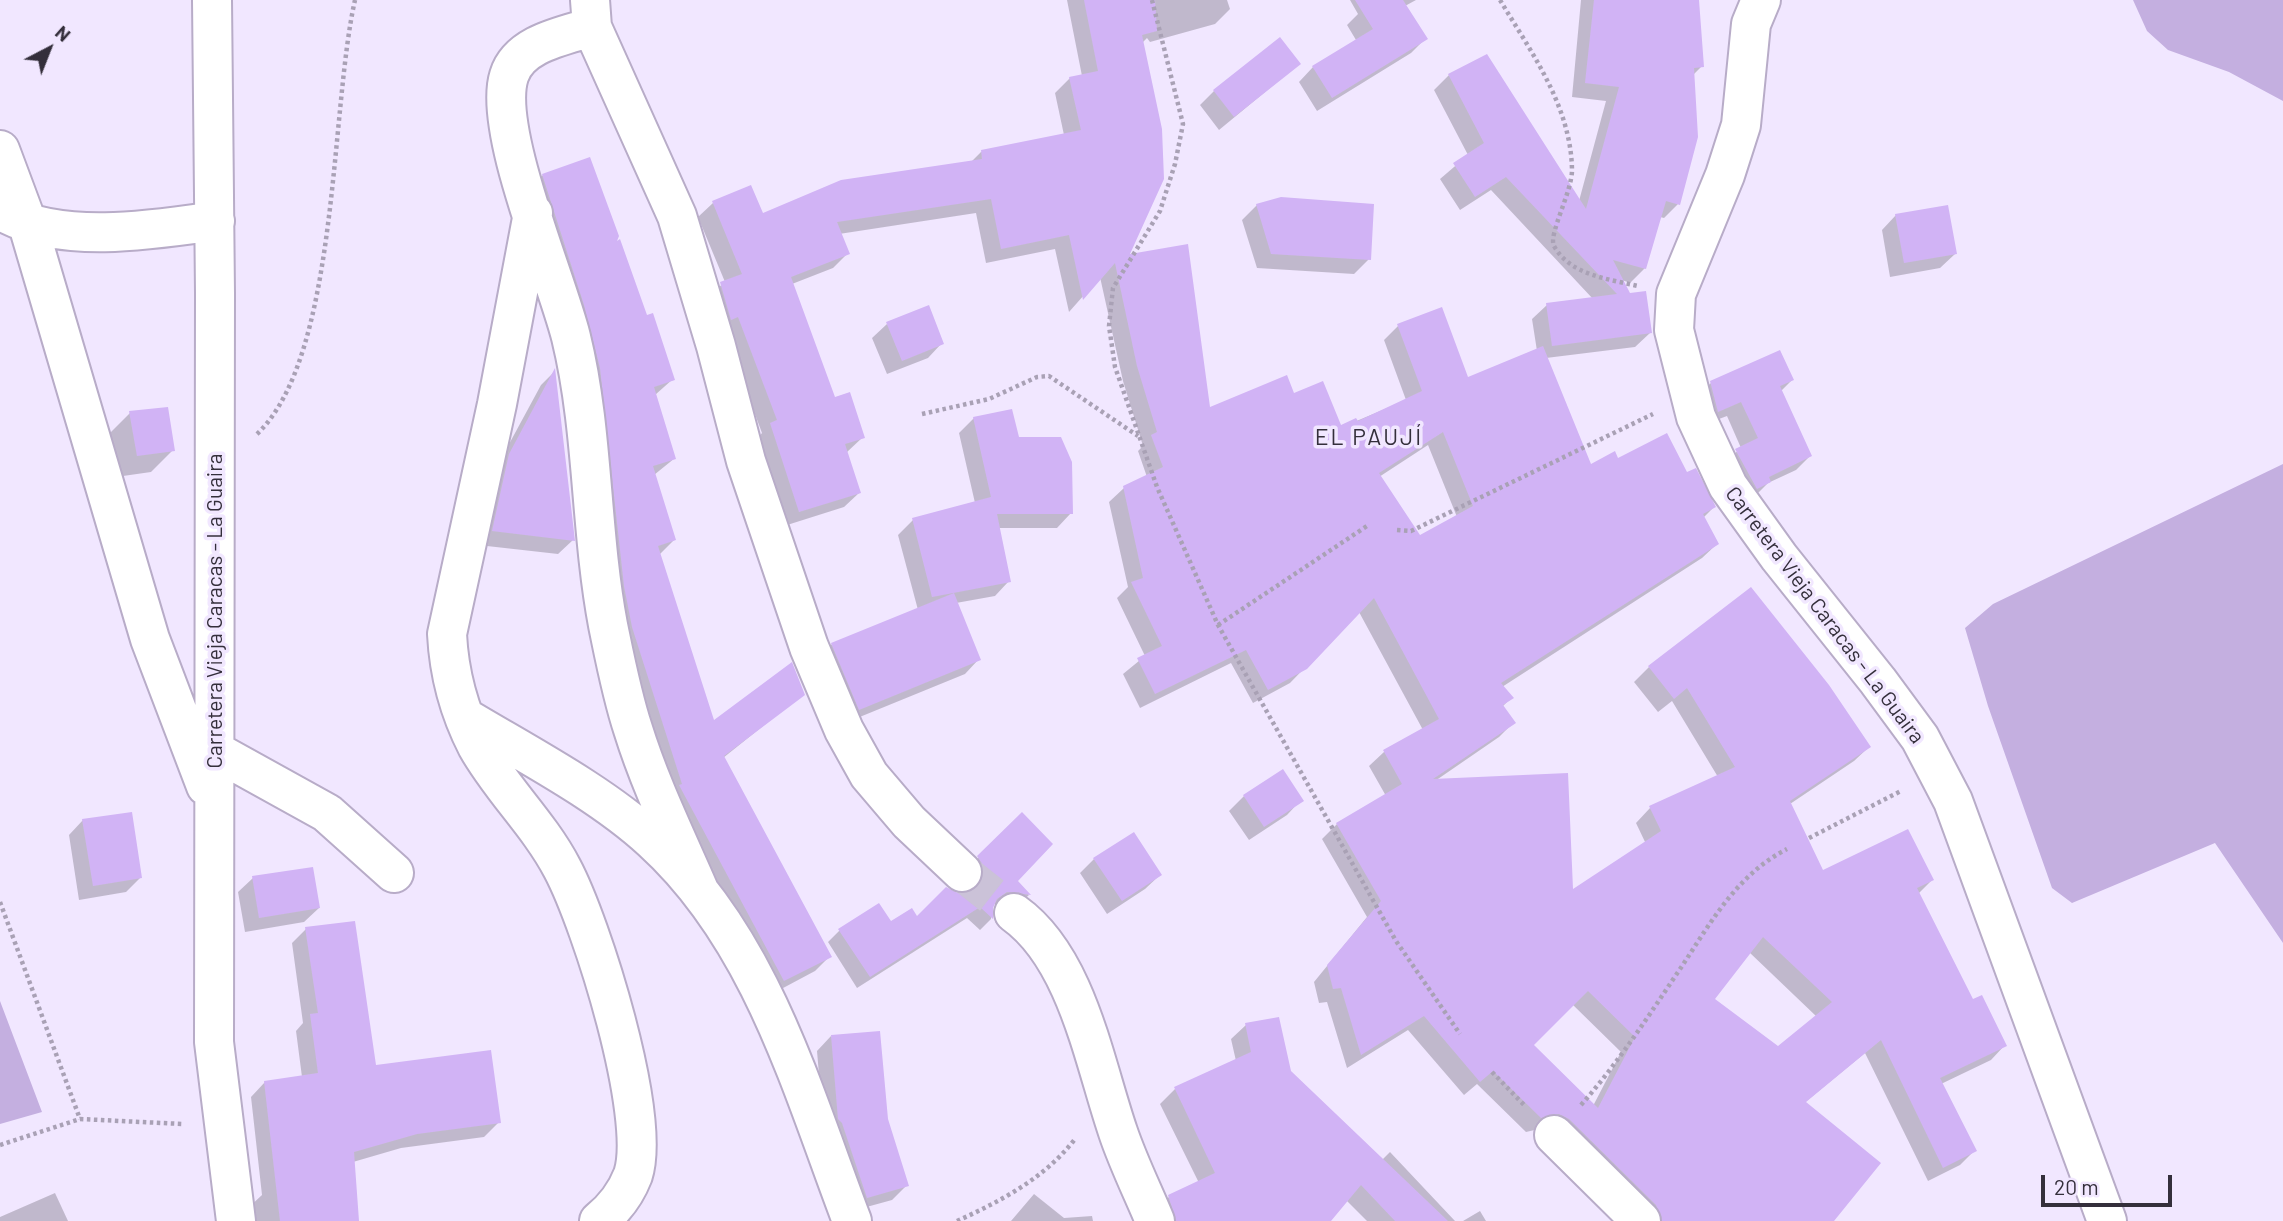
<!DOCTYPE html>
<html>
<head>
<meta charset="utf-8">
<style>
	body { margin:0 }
	#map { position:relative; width:2283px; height:1221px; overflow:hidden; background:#f1e7ff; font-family:Barlow,sans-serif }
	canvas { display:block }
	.north { position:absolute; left:14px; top:14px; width:70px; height:70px; -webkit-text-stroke:5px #f1e7ff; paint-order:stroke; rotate:42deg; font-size:19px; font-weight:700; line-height:28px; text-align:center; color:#342f3b }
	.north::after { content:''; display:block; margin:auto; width:24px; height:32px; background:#342f3b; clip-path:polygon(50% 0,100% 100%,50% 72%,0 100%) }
	.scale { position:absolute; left:2041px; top:1175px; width:131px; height:32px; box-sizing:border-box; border:4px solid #342f3b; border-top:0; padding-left:9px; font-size:21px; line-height:24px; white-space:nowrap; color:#342f3b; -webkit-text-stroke:5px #f1e7ff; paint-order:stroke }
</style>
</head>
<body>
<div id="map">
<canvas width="2283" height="1221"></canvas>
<div class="north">N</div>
<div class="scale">20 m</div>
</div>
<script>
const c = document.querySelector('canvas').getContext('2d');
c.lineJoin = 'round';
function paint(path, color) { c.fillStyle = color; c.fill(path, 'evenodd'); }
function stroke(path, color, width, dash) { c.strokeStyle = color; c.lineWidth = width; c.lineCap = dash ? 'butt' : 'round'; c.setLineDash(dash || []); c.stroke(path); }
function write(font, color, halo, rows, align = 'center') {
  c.font = font + ' Barlow,sans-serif'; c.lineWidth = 7; c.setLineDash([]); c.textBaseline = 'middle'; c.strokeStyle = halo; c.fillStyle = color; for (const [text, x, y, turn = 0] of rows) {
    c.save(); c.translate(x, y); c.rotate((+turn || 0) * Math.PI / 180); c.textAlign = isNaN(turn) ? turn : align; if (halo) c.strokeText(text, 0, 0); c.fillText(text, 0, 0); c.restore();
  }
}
const green = new Path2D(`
	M 2133,0 L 2283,0 L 2283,101 L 2229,72 L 2168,50 L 2147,31 Z
	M 2283,464 L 2283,943 L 2215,843 L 2072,903 L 2052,888 L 1988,706 L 1965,628 L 1993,604 Z
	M 0,1001 L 42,1112 L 0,1124 Z`);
const shadow = new Path2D(`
	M 1067,0 L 1227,0 L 1230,9 L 1215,24 L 1150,42 L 1147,38 L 1142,43 L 1127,257 L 1209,409 L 1293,395 L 1340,428 L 1406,400 L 1384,340 L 1398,326 L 1467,379 L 1537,351 L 1532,319 L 1547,305 L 1593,299 L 1491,190 L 1460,210 L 1440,179 L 1468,155 L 1434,90 L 1449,75 L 1579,201 L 1606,101 L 1572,97 L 1581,0 L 1697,0 L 1702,66 L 1692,76 L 1678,204 L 1664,218 L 1660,217 L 1645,268 L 1630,283 L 1622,280 L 1650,333 L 1635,347 L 1546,358 L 1590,466 L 1617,460 L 1686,475 L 1714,507 L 1703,518 L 1717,544 L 1702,558 L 1502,687 L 1511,698 L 1502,707 L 1514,722 L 1499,737 L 1435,781 L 1571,892 L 1646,844 L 1636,823 L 1650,808 L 1718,777 L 1672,701 L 1658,712 L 1634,682 L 1649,667 L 1869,747 L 1854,761 L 1790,804 L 1822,873 L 1932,880 L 1918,894 L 1972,1001 L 2005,1045 L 1991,1060 L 1941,1084 L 1974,1151 L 1960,1165 L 1928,1181 L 1865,1053 L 1804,1103 L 1832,1221 L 1643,1221 L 1543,1128 L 1526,1132 L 1477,1084 L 1464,1095 L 1408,1030 L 1347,1068 L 1327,1002 L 1319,1003 L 1314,982 L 1367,917 L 1322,839 L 1337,824 L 1386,796 L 1369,766 L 1384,752 L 1423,730 L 1359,612 L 1290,683 L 1253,703 L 1231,663 L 1140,708 L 1123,674 L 1145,656 L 1117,598 L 1128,587 L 1109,502 L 1124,488 L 1147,477 L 1138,451 L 1143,446 L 1123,381 L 1100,277 L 1069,312 L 1055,249 L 986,263 L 976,213 L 839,234 L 848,253 L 833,268 L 792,284 L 834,399 L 863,437 L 846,453 L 859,493 L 844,507 L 784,526 L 757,439 L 762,433 L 724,331 L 706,298 L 725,282 L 698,217 L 713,203 L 762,215 L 971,162 L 981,152 L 1064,135 L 1055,93 L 1070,78 L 1082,76 ZM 1428,445 L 1457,517 L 1420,538 L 1379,477 ZM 1749,952 L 1817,1017 L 1778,1049 L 1713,999 ZM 1572,1004 L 1621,1052 L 1593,1106 L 1531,1045 Z
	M 1350,0 L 1416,0 L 1405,6 L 1425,39 L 1411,53 L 1317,111 L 1299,82 L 1313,67 L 1356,40 L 1347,25 L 1358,14 Z
	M 1299,64 L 1219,130 L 1200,105 L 1214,91 Z
	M 543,175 L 614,244 L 673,379 L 655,395 L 675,458 L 654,475 L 674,540 L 659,555 L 713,723 L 803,694 L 723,758 L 829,957 L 815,971 L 770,995 L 666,801 L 618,643 L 528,190 Z
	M 1257,205 L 1369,259 L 1354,274 L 1257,268 L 1242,220 Z
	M 1896,215 L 1955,254 L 1940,268 L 1890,277 L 1882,230 Z
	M 887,324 L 942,343 L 928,358 L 887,374 L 872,338 Z
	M 554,372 L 573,540 L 558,554 L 478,545 L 495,470 L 541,385 Z
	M 1792,380 L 1781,391 L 1810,456 L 1796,470 L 1768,483 L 1755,496 L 1722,465 L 1741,448 L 1727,416 L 1703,425 L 1696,397 L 1711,383 Z
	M 130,413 L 173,450 L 151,472 L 116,477 L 109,434 Z
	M 974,418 L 1017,439 L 1071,513 L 1057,528 L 998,528 L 1009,581 L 995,596 L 956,603 L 979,659 L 965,674 L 845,723 L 817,659 L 832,644 L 918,610 L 898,535 L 913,520 L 975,503 L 959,433 Z
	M 1282,771 L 1301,800 L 1287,815 L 1249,840 L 1229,811 L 1244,796 Z
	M 1022,814 L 1015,881 L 1029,895 L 1017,906 L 993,904 L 991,919 L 980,930 L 967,918 L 857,988 L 828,942 L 840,930 L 917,918 L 957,895 L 970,894 L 971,878 L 966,870 Z
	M 83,820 L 140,878 L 126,892 L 79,900 L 69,835 Z
	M 1094,859 L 1160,875 L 1145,889 L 1107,914 L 1080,873 Z
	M 253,878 L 319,908 L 304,922 L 245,932 L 238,892 Z
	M 306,929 L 374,1067 L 499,1122 L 484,1137 L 401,1148 L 353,1162 L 358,1221 L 248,1221 L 247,1209 L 262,1195 L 251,1097 L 265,1082 L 302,1077 L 296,1031 L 303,1023 L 292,943 Z
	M 1246,1025 L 1289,1072 L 1382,1160 L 1390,1152 L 1455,1221 L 1367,1221 L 1346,1200 L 1328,1221 L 1158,1221 L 1154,1211 L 1169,1197 L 1199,1183 L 1160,1104 L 1175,1089 L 1236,1061 L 1231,1039 Z
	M 831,1036 L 886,1119 L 907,1185 L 892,1200 L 852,1211 L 824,1134 L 817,1051 Z
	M 55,1193 L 68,1221 L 0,1221 L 0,1217 Z
	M 1034,1194 L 1064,1218 L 1092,1216 L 1093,1221 L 1011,1221 Z
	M 1480,1211 L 1486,1221 L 1463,1221 Z`);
const building = new Path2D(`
	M 1084,0 L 1155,0 L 1157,31 L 1142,35 L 1162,129 L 1164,179 L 1130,254 L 1188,244 L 1210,407 L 1287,375 L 1294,393 L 1323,381 L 1341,425 L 1356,418 L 1358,421 L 1422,391 L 1397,324 L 1442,307 L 1468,377 L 1543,346 L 1591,464 L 1615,451 L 1618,458 L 1667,433 L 1687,472 L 1696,468 L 1716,507 L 1703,514 L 1719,544 L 1501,683 L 1514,698 L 1503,705 L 1516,723 L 1433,779 L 1568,773 L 1573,889 L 1661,831 L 1649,806 L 1735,767 L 1687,688 L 1674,699 L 1648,666 L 1751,587 L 1829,685 L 1871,747 L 1790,801 L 1823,870 L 1908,829 L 1934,880 L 1917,888 L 1973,999 L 1982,995 L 2007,1046 L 1940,1078 L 1977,1151 L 1943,1168 L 1881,1040 L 1806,1102 L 1881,1163 L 1834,1221 L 1662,1221 L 1656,1205 L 1569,1119 L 1559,1114 L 1541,1118 L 1493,1071 L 1480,1082 L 1424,1016 L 1361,1055 L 1341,988 L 1333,989 L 1327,965 L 1381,901 L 1336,823 L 1402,784 L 1383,750 L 1439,719 L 1374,598 L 1307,669 L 1268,690 L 1246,650 L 1155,694 L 1137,658 L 1162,646 L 1131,582 L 1143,578 L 1123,486 L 1163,467 L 1151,435 L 1157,432 L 1137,366 L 1115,263 L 1083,300 L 1069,235 L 1001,249 L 991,199 L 837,222 L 850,254 L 791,277 L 835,397 L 850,392 L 865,438 L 845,444 L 861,493 L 799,512 L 770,423 L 777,420 L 738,317 L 731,320 L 720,282 L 742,274 L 712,201 L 751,185 L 763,213 L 841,180 L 982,159 L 981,150 L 1081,130 L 1069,77 L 1098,71 ZM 1443,432 L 1473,506 L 1420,535 L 1379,473 ZM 1763,937 L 1832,1002 L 1778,1046 L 1715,999 ZM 1588,991 L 1635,1037 L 1598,1108 L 1534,1045 Z
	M 1355,0 L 1403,0 L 1428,39 L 1332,98 L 1312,66 L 1373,29 Z
	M 1594,0 L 1699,0 L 1704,67 L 1694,68 L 1698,137 L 1680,205 L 1666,201 L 1646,269 L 1613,260 L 1630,293 L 1646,291 L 1652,333 L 1552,346 L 1546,303 L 1617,294 L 1506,177 L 1475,197 L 1453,163 L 1484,143 L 1448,74 L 1487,54 L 1586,209 L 1619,87 L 1585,83 Z
	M 1280,37 L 1301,64 L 1234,117 L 1213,90 Z
	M 590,157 L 619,236 L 617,241 L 620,239 L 647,315 L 653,313 L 675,380 L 654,387 L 676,459 L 653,466 L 676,540 L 658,546 L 714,720 L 792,662 L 805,695 L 724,756 L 832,957 L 784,981 L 679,785 L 682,784 L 632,627 L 624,586 L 600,368 L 584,305 L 542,174 Z
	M 1281,197 L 1374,204 L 1371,260 L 1271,254 L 1256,204 Z
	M 1948,205 L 1957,254 L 1904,263 L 1895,214 Z
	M 929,305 L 944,344 L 902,361 L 886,322 Z
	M 1780,350 L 1794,380 L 1780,386 L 1812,456 L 1769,477 L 1771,482 L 1757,489 L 1735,449 L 1758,438 L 1741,402 L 1718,412 L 1710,381 Z
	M 555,368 L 575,541 L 492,531 L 509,454 Z
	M 168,407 L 175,451 L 137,456 L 129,411 Z
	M 1012,409 L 1019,437 L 1061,437 L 1072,462 L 1073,514 L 997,514 L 1011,582 L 932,597 L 912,518 L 991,497 L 973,417 Z
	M 954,593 L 981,660 L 859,710 L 831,643 Z
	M 1283,769 L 1304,801 L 1264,827 L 1243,795 Z
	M 132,812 L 142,878 L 93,886 L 82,819 Z
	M 1022,812 L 1053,844 L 1018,881 L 1031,895 L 1007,892 L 997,899 L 993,908 L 993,919 L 980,907 L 870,977 L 838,929 L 879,903 L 891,921 L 912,908 L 917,916 L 946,887 L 958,893 L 969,893 L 977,887 L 983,876 L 983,865 L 977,856 Z
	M 1134,832 L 1162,875 L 1122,901 L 1093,858 Z
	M 313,867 L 320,908 L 259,918 L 252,876 Z
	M 355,921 L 376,1065 L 491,1050 L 501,1123 L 417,1134 L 354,1152 L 359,1221 L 280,1221 L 264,1081 L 318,1073 L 310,1014 L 318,1013 L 305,927 Z
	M 1279,1017 L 1291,1071 L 1448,1221 L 1395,1221 L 1361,1185 L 1331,1221 L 1176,1221 L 1168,1195 L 1215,1173 L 1174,1087 L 1251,1052 L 1245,1023 Z
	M 880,1031 L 888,1119 L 909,1186 L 867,1198 L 842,1123 L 838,1119 L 831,1035 Z`);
const minorTunnel = new Path2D(`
	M 962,872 L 1014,913`);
const path = new Path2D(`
	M 1152,0 L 1183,124 L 1175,164 L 1160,211 L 1113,288 L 1109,326 L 1115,367 L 1157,487 L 1218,625 L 1396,941 L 1460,1034
	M 1500,0 C 1531,52 1571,106 1572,170 C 1572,192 1548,235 1554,246 C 1570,275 1608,279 1638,286
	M 922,414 L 989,399 L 1037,377 L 1049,376 L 1138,436
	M 257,434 C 339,356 330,110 355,0
	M 1397,530 L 1411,531 L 1653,414
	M 1218,625 L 1367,526
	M 1809,838 L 1901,791
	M 0,902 L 80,1119
	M 1492,1072 L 1525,1106
	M 1581,1105 C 1617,1064 1646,1020 1676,975 C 1708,928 1734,876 1787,849
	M 0,1145 L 80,1119 L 182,1124
	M 957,1221 C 1001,1201 1045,1178 1075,1139`);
const minor = new Path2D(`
	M 212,0 L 215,293 L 214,1042 L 236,1221
	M 590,0 L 592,27 L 677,216 L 716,346 L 746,461 L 809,647 L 844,730 L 869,775 L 909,822 L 962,872
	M 592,27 C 564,36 519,43 509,76 C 492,129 556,277 571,337 C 594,431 590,530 608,625 C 615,659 622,696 633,729 C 650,784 676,837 699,890
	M 0,150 L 28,225 L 150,639 L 206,786
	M 533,213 L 497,404 L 447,634 C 449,673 459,711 477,746 C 501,789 539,824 562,868 C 592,924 652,1116 633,1175 C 626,1193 614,1209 599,1221
	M 7,214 C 64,244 152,230 215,221
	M 466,718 C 526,754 601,793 652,840 C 761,939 801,1087 852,1221
	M 215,751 L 327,813 L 394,873
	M 1014,913 C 1077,958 1094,1062 1118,1132 C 1128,1162 1143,1192 1155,1221
	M 1554,1135 L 1641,1221`);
const secondary = new Path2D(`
	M 1761,0 L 1751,24 L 1741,125 L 1725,175 L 1676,294 L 1674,330 L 1696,417 L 1728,486 L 1779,557 L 1878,681 L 1920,738 L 1953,801 L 2107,1221`);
const streetNames = [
	["Carretera Vieja Caracas - La Guaira",215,611,-90],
	["Carretera Vieja Caracas - La Guaira",1825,615,53]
];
const neighbourhoodNames = [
	["EL PAUJÍ",1369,437]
];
paint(green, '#c4afe0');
paint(shadow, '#0003');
paint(building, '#d1b3f5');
stroke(minorTunnel, '#cbc2d8', 38, [38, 19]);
stroke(minor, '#b8acc8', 42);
stroke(secondary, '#b8acc8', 42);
stroke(path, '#a9a1b5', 4.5, [3.5, 3.5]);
stroke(minor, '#fff', 38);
stroke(secondary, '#fff', 38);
write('21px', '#342f3b', '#f1e7ff', streetNames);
c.letterSpacing = '2px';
write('23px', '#342f3b', '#f1e7ff', neighbourhoodNames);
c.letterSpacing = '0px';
</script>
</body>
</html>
